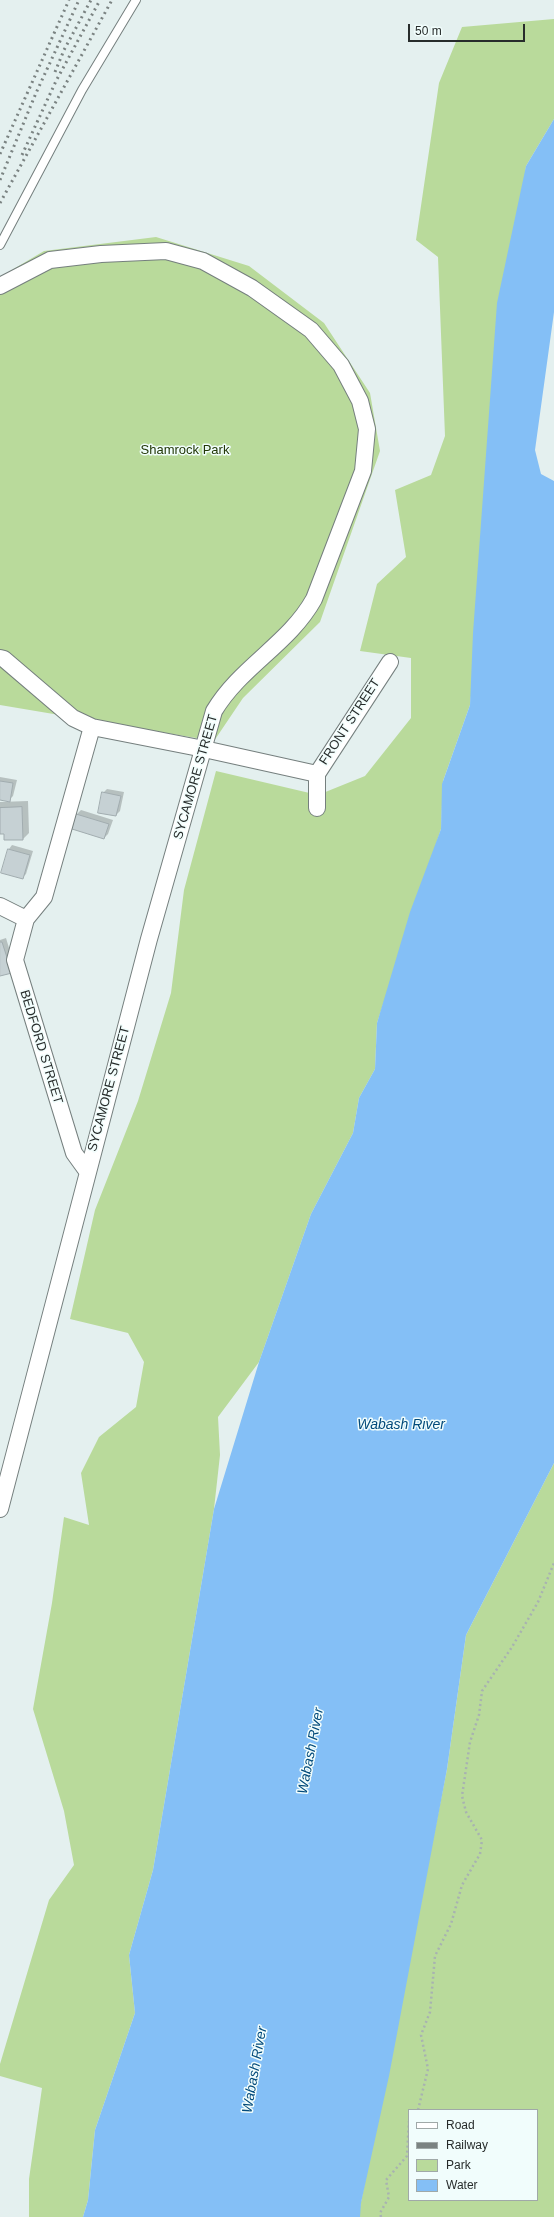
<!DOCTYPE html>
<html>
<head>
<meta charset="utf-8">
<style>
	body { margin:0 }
	#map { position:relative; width:554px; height:2217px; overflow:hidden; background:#e4f0ef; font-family:Helvetica,sans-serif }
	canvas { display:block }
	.legend { position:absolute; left:408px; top:2109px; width:130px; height:92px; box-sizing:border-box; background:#f1fdfc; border:1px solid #a0a9a8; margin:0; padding:5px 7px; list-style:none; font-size:12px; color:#272c2b }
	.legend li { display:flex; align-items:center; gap:8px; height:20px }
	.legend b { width:20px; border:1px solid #a0a9a8 }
	.scale { position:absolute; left:408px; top:24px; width:117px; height:18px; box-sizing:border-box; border:2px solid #272c2b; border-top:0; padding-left:5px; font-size:12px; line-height:14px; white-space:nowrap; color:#272c2b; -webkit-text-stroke:3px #f1fdfc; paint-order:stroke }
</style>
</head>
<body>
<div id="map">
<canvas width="554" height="2217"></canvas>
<ul class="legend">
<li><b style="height:5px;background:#fff"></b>Road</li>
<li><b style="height:5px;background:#7b8382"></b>Railway</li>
<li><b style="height:11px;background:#b9da9b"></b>Park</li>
<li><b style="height:11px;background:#84bff6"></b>Water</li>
</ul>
<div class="scale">50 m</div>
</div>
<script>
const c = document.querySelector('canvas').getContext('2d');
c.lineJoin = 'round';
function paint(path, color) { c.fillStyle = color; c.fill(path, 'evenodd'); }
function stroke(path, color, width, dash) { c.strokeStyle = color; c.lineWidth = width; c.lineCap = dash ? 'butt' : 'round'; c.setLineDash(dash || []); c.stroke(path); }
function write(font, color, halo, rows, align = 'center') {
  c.font = font + ' Helvetica,sans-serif'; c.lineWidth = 3; c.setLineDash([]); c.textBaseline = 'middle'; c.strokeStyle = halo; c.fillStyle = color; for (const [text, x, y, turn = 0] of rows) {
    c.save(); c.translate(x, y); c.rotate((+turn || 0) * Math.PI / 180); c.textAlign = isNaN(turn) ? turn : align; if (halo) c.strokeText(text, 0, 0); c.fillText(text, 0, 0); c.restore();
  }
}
const green = new Path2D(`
	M 554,19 L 554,119 L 526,166 L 470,705 L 443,781 L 441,829 L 377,1023 L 375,1069 L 359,1098 L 353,1133 L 311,1214 L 259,1362 L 218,1417 L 220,1455 L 214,1509 L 153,1870 L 129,1955 L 135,2013 L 95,2130 L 88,2200 L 83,2217 L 29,2217 L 29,2179 L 42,2088 L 0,2076 L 0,2064 L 49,1900 L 74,1865 L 64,1811 L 33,1709 L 52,1603 L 64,1517 L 89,1525 L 81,1473 L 99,1437 L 136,1407 L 144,1362 L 128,1333 L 70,1319 L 95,1210 L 138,1101 L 171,993 L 184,890 L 216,771 L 318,795 L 365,776 L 411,718 L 411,658 L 360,651 L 377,584 L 406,557 L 395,490 L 431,475 L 445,436 L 438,257 L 416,240 L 439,83 L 462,27 Z
	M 156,237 L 249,266 L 324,323 L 370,393 L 380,451 L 320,622 L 243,698 L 214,741 L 0,705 L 0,277 L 44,251 Z
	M 554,1463 L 554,2217 L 358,2217 L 447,1769 L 466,1635 ZM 409,2110 L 537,2110 L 537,2200 L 409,2200 Z`);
const water = new Path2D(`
	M 554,119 L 554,312 L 535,450 L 541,474 L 554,481 L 554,1463 L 466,1635 L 447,1769 L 389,2076 L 361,2203 L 360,2217 L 83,2217 L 88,2200 L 95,2130 L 135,2013 L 129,1955 L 153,1870 L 214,1509 L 259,1362 L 311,1214 L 353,1133 L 359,1098 L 375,1069 L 377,1023 L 410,912 L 441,829 L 442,784 L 470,705 L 473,633 L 497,303 L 526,166 Z`);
const shadow = new Path2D(`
	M 0,777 L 17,780 L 13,796 L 9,800 L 0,799 Z
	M 107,789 L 124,792 L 120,811 L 116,815 L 99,812 L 103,793 Z
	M 28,801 L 29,833 L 23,839 L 5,839 L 5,833 L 0,833 L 0,802 Z
	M 81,810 L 113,820 L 108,834 L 104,838 L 73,828 L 77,814 Z
	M 12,845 L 33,851 L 26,874 L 22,878 L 9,849 Z
	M 6,938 L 15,968 L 0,975 L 0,940 Z`);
const building = new Path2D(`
	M 0,781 L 13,783 L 10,802 L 0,800 Z
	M 102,792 L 121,796 L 116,816 L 98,813 Z
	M 22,807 L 23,840 L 4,840 L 4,834 L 0,834 L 0,808 Z
	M 76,814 L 109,824 L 104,839 L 72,829 Z
	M 8,849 L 30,855 L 23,879 L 1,873 Z
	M 0,942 L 2,942 L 12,973 L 0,976 Z`);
const path = new Path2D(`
	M 418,2110 L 428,2069 L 421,2035 L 430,2012 L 435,1956 L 451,1924 L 462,1885 L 480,1854 L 482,1840 L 466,1812 L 462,1796 L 470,1742 L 479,1715 L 482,1691 L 512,1647 L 538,1602 L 554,1563
	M 381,2217 L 380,2213 L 389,2197 L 386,2180 L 407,2156 L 409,2121`);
const lane = new Path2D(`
	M 0,245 L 82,90 L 136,0`);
const street = new Path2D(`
	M 0,286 L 50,260 L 101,254 L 166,251 L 203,261 L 252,288 L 311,330 L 341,365 L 360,401 L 367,429 L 363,471 L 314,599 C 289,644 241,666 214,711 L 149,939 L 0,1509
	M 0,658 L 4,659 L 73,718 L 92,727 L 204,749 L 317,774
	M 317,808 L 317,774 L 390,662
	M 0,906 L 26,919
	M 87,1171 L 74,1153 L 15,960 L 26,919 L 44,897 L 92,727`);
const rail = new Path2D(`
	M 55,72 L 64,50 L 91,0
	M 0,154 L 69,0
	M 22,155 L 56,81 L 100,0
	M 0,180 L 36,93 L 79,0
	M 0,203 L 112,0`);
const parkNames = [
	["Shamrock Park",185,450]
];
const streetNames = [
	["FRONT STREET",350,722,-57],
	["SYCAMORE STREET",196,777,-74],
	["BEDFORD STREET",41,1047,73],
	["SYCAMORE STREET",109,1089,-75]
];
const waterNames = [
	["Wabash River",401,1425],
	["Wabash River",311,1751,-79],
	["Wabash River",255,2070,-80]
];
paint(green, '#b9da9b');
paint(water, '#84bff6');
paint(shadow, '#0003');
paint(building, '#c6d1d4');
stroke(building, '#a1acaf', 1);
stroke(lane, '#757f7e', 10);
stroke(street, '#757f7e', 18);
stroke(path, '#a8b2b1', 2.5, [2, 3]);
stroke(lane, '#fff', 8);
stroke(street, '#fff', 16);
stroke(rail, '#7b8382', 3, [2, 4]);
write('13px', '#223807', '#f1fdfc', parkNames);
write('13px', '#272c2b', '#f1fdfc', streetNames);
write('italic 14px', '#024a7b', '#f1fdfc', waterNames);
</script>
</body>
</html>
